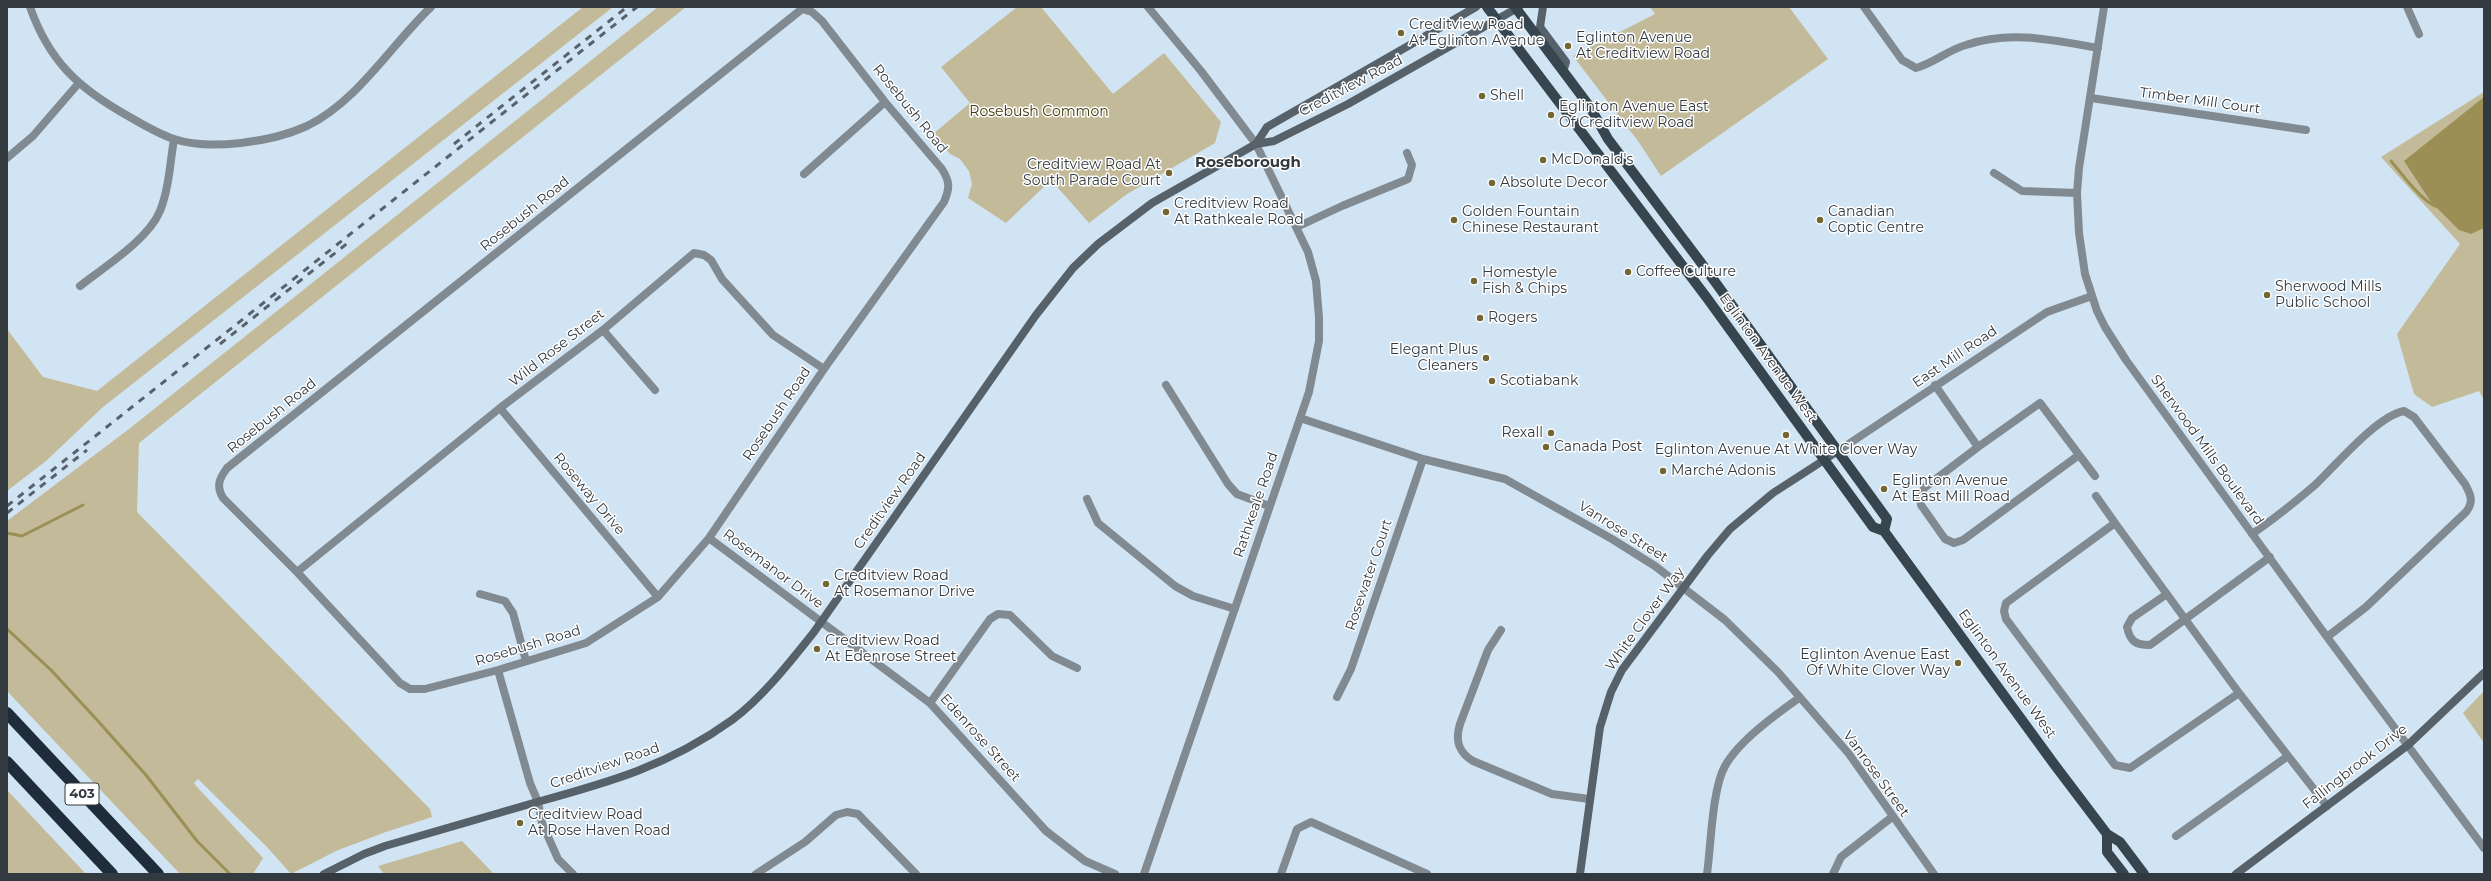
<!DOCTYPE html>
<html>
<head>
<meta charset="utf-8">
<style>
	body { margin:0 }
	#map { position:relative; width:2491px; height:881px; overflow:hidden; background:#d1e4f3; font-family:Montserrat,sans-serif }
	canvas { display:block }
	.frame { position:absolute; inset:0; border:8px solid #32393f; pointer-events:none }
</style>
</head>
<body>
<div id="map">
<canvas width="2491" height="881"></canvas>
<div class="frame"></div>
</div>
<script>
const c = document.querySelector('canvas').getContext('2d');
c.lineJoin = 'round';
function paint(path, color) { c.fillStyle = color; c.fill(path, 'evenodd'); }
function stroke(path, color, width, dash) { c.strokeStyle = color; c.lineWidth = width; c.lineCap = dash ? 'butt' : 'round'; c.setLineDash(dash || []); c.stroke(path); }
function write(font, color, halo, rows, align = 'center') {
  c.font = font + ' Montserrat,sans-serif'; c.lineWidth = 3; c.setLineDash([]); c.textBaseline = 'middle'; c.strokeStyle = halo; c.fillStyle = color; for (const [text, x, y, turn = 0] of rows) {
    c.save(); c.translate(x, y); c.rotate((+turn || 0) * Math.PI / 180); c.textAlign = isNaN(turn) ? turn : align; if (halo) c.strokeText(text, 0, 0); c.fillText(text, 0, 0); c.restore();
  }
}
const green = new Path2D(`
	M 583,7 L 613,7 L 103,407 L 46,461 L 7,491 L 7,329 L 43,377 L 97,391 Z
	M 658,7 L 686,7 L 139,443 L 137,512 L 430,809 L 432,817 L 383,833 L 336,851 L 291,874 L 266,846 L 198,779 L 194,783 L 198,788 L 263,858 L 253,874 L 180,874 L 7,691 L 7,521 L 129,429 Z
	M 1017,7 L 1041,7 L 1113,94 L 1164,53 L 1221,122 L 1215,143 L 1127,194 L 1089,223 L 1051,180 L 1006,223 L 968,198 L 972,184 L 969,171 L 960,159 L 950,154 L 933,134 L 970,103 L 941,67 Z
	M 1650,7 L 1789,7 L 1828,59 L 1661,176 L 1638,141 L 1573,56 L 1655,14 Z
	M 2484,92 L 2484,400 L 2479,391 L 2432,407 L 2414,394 L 2397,334 L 2460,244 L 2381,157 Z
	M 2484,691 L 2484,743 L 2463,713 Z
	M 7,790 L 86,874 L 7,874 Z
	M 462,841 L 494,874 L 384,874 L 378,866 Z`);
const water = new Path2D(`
	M 2484,97 L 2484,228 L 2471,234 L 2459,230 L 2431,202 L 2404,161 Z`);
const stream = new Path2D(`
	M 2391,161 C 2401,173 2426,207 2440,207
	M 7,533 L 22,536 L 83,505
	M 7,629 L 51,670 L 98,721 L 146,775 L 197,841 L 230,874`);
const street = new Path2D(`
	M 30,7 C 49,61 78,88 128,116 C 142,124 158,134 174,139 C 210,151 272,142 307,126 C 358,101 391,45 431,7
	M 1864,7 L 1902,60 L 1916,68 C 1934,63 1948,50 1966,45 C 2010,30 2053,40 2098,48
	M 2104,7 L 2079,168 L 2077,193 L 2079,233 L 2085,274 L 2097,311 L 2105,327 L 2126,360 L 2327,637 L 2484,848
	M 2407,7 L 2419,34
	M 802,9 L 812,12 L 822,21 L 885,102 L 942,169 C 950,182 950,188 944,202 L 824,369 L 709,538 L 658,597 L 586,643 L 498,670 L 425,689 L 410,689 L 400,683 L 297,572 L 223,498 C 216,486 219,479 227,468 Z
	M 2091,98 L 2306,130
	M 7,158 L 33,136 L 78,84
	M 1994,173 L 2022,191 L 2077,193
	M 804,174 L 885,102
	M 1297,227 L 1342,206 L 1408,179 L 1412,165 L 1407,153
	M 80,286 C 104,267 148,240 160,211 C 169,189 170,163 174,139
	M 603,330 L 655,390
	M 1166,385 L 1228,484 L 1237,494 L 1269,506
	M 1935,385 L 1978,447 L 1924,488 L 1920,498 L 1921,505 L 1945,539 L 1954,543 L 1963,540 L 2079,455
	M 500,408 L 658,597
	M 1300,418 L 1423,459 L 1505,479 L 1612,539 L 1655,566 L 1725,620 L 1778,672 L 1849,754 L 1934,874
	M 1978,447 L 2040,403 L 2095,476
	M 1838,451 L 2047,312 L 2092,296
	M 2096,496 L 2115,523
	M 1087,499 L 1098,523 L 1175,586 L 1193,596 L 1235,609
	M 2115,523 L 2239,693 L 2130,768 L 2115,765 L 2006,619 L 2004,611 L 2006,603 Z
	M 2252,534 C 2274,519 2295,502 2315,485 C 2336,465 2377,416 2404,411 L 2414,417 L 2465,484 C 2471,495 2474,502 2466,512 L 2366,607 L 2327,637
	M 709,538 L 930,703 L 1046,831 L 1085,861 L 1115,874
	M 297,572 L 500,408 L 603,330 L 694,253 L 704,255 L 711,260 L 722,279 L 773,335 L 824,369
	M 480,594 L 505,601 L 513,613 L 526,661
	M 2167,594 L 2132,618 L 2127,627 C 2130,641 2135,645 2150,645 L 2270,557
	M 1501,630 L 1488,650 L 1460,724 C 1455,740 1458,752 1473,761 L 1552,794 L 1589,799
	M 498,670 L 530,783 L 538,802 L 542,823 L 558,859 L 573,874
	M 2239,693 L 2327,806
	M 1337,697 L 1351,669 L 1423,459
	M 930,703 L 990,619 L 998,614 L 1010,615 L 1052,656 L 1077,668
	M 2176,836 L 2288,756
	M 756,874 L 805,842 L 836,815 L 847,812 L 858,814 L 916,874
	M 1144,874 L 1309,392 L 1319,341 L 1319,318 L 1316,281 L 1308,252 L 1256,144 L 1201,71 L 1148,7
	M 1281,874 L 1297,829 L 1311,822 L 1427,874
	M 1707,874 C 1711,846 1712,789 1725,766 C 1739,741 1775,715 1799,698
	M 1833,874 L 1841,857 L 1892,817`);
const secondary = new Path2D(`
	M 1543,7 L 1540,27 L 1566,62 L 1563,72
	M 1256,144 L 1267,127 L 1476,7
	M 324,874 L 364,854 L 385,846 C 433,832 482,818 530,804 C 606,783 667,767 732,720 C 762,698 791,661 814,632 L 1036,315 L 1073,268 L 1098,244 L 1152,203 L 1256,144 L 1274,141 L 1348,104 L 1519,7
	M 1580,874 L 1600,727 L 1611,692 L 1622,670 L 1708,555 L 1730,529 L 1773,493 L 1838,451
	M 2236,874 L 2408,745 L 2484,673`);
const primary = new Path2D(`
	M 1487,7 L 1707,298 L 1873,527 L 1884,531 L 2054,764 L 2107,834 L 2120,842 L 2144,874
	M 1515,7 L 1590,107 L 1608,139 L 1705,268 L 1887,519 L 1884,531
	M 2107,834 L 2107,852 L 2124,874`);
const highway = new Path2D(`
	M 7,713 L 158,874
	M 7,762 L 112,874`);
const rail = new Path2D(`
	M 454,144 L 627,7
	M 220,344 L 349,242
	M 7,506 L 637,7
	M 7,513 L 87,450`);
const markers = [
	[1401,33,4,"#726734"],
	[1568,46,4,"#726734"],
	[1482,96,4,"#726734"],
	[1551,115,4,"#726734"],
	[1543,160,4,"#726734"],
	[1169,173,4,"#726734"],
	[1492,183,4,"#726734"],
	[1166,212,4,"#726734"],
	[1454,220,4,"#726734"],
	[1820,220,4,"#726734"],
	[1628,272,4,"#726734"],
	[1474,281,4,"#726734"],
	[2267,295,4,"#726734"],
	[1480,318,4,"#726734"],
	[1486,358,4,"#726734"],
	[1492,381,4,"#726734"],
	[1551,433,4,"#726734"],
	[1786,435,4,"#726734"],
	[1546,447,4,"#726734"],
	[1663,471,4,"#726734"],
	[1884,489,4,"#726734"],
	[826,584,4,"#726734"],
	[817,649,4,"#726734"],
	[1958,663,4,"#726734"],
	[520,823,4,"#726734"]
];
const shields = [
	[82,794,34]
];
const shieldNames = [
	["403",82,794]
];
const poiNames = [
	["Creditview Road",1409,25],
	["At Eglinton Avenue",1409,41],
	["Eglinton Avenue",1576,38],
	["At Creditview Road",1576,54],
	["Shell",1490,96],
	["Eglinton Avenue East",1559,107],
	["Of Creditview Road",1559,123],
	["McDonald's",1551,160],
	["Creditview Road At",1161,165,"right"],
	["South Parade Court",1161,181,"right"],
	["Absolute Decor",1500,183],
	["Creditview Road",1174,204],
	["At Rathkeale Road",1174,220],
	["Golden Fountain",1462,212],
	["Chinese Restaurant",1462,228],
	["Canadian",1828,212],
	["Coptic Centre",1828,228],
	["Coffee Culture",1636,272],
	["Homestyle",1482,273],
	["Fish & Chips",1482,289],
	["Sherwood Mills",2275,287],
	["Public School",2275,303],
	["Rogers",1488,318],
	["Elegant Plus",1478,350,"right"],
	["Cleaners",1478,366,"right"],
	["Scotiabank",1500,381],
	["Rexall",1543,433,"right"],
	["Canada Post",1554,447],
	["Eglinton Avenue At White Clover Way",1786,450,"center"],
	["Marché Adonis",1671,471],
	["Eglinton Avenue",1892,481],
	["At East Mill Road",1892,497],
	["Creditview Road",834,576],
	["At Rosemanor Drive",834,592],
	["Creditview Road",825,641],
	["At Edenrose Street",825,657],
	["Eglinton Avenue East",1950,655,"right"],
	["Of White Clover Way",1950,671,"right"],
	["Creditview Road",528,815],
	["At Rose Haven Road",528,831]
];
const streetNames = [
	["Creditview Road",1351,86,-28],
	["Timber Mill Court",2200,101,8],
	["Rosebush Road",910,109,51],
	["Rosebush Road",525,214,-39],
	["Wild Rose Street",557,348,-38],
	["East Mill Road",1955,357,-34],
	["Eglinton Avenue West",1768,358,54],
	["Rosebush Road",777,414,-56],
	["Rosebush Road",272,416,-39],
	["Sherwood Mills Boulevard",2207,450,54],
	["Roseway Drive",589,494,50],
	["Creditview Road",890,501,-55],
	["Rathkeale Road",1256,505,-71],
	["Vanrose Street",1623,532,32],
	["Rosemanor Drive",773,569,37],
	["Rosewater Court",1369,575,-71],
	["White Clover Way",1645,619,-54],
	["Rosebush Road",528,646,-17],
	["Eglinton Avenue West",2007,674,54],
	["Edenrose Street",980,738,48],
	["Creditview Road",605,766,-19],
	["Fallingbrook Drive",2355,767,-38],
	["Vanrose Street",1876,774,54]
];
const parkNames = [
	["Rosebush Common",1039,112]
];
const neighbourhoodNames = [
	["Roseborough",1248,163]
];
paint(green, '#c2ba98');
paint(water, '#9b8f56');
stroke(stream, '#9b8f56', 3);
stroke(street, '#828a91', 8);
stroke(secondary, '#56616a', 8);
stroke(primary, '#37454f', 10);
stroke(highway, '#1e2d39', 12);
stroke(rail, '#58626a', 3, [7, 7]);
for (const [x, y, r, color] of markers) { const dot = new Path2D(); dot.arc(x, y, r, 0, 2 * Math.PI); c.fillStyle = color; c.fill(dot); stroke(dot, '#fff', 1.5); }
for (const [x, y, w] of shields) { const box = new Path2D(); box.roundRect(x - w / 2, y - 11, w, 22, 3); c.fillStyle = '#fff'; c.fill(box); stroke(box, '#32393f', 1); }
write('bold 13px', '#32393f', null, shieldNames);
write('14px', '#32393f', '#fff', poiNames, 'left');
write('14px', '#32393f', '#fff', streetNames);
write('14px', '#443a0b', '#fff', parkNames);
write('bold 15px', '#32393f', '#fff', neighbourhoodNames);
</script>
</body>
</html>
